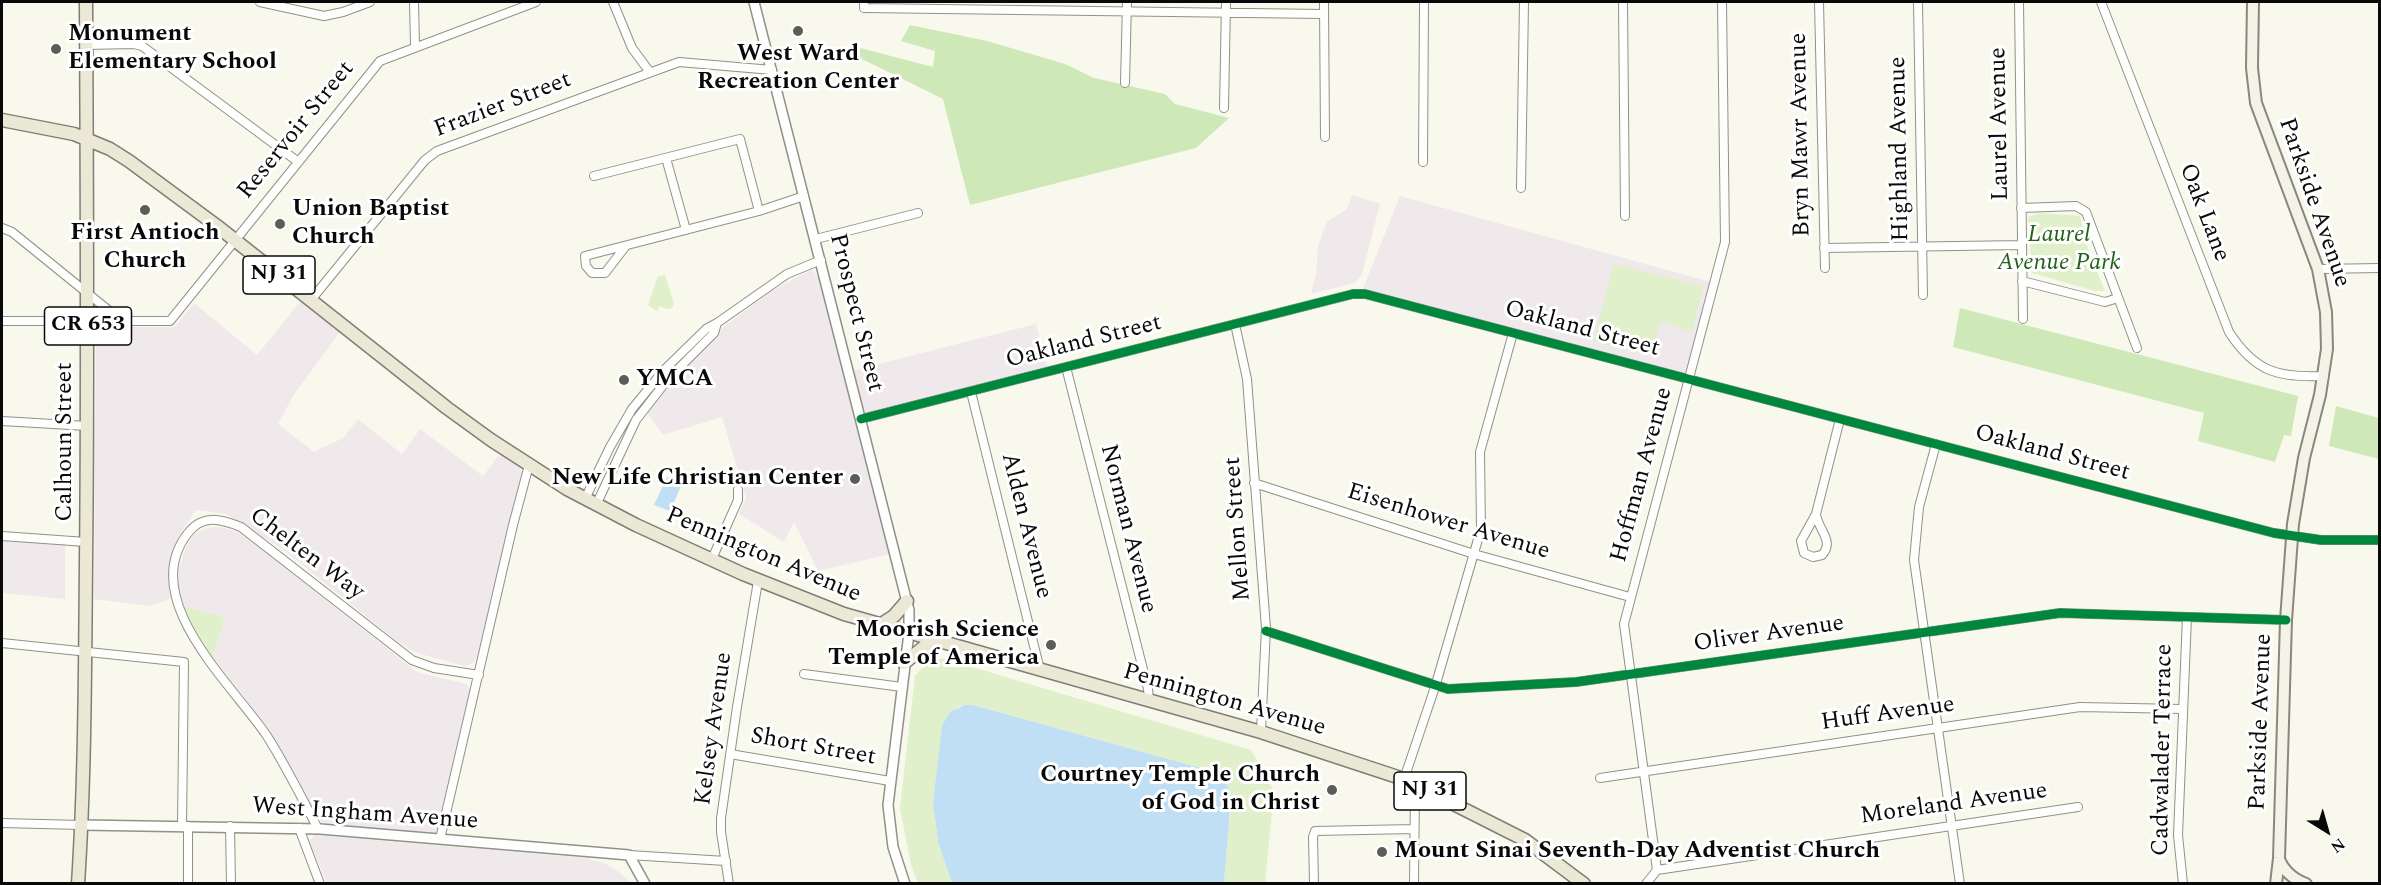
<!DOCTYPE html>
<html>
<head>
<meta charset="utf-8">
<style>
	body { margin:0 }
	#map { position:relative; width:2381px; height:885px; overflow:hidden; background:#f9f8ec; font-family:Spectral,serif }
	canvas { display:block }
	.frame { position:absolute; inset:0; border:3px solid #090909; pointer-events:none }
	.north { position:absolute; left:2297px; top:801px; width:60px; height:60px; -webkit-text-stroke:4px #fff; paint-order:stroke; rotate:143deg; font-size:16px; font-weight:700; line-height:24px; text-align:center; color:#090909 }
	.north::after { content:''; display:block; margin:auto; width:21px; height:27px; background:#090909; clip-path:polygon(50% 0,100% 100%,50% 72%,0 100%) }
</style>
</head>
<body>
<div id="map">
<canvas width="2381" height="885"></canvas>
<div class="frame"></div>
<div class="north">N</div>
</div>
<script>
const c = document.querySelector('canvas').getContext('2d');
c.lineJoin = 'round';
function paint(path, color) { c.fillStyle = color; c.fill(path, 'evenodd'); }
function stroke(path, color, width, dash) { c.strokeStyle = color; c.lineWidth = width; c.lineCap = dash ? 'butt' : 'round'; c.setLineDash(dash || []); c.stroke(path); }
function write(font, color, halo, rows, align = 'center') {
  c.font = font + ' Spectral,serif'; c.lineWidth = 6; c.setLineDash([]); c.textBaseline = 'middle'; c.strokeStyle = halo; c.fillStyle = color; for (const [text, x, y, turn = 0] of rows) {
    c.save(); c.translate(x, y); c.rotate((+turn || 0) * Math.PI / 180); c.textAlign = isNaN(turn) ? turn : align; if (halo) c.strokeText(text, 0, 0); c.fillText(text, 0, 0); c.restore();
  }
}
const industrial = new Path2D(`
	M 1352,195 L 1380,204 L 1362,274 L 1355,283 L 1311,294 L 1316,273 L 1318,246 L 1327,222 L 1347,209 Z
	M 1400,196 L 1718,284 L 1689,382 L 1360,296 Z
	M 812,269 L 830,294 L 851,371 L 1036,324 L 1049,373 L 860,419 L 895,553 L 818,571 L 794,522 L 784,542 L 739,514 L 746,498 L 722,417 L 663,435 L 640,403 L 721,329 L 770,292 Z
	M 300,302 L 340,332 L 293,396 L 278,424 L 314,452 L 343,438 L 358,419 L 402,454 L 420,429 L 483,476 L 500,454 L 520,467 L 522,472 L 477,657 L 473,663 L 465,666 L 417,653 L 398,642 L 285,551 L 226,514 L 196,510 L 186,525 L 173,548 L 168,571 L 170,599 L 149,606 L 94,599 L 96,329 L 99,327 L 175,327 L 194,303 L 257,355 Z
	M 219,527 L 230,529 L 247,537 L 417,672 L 467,684 L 470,689 L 468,696 L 436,834 L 322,824 L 289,765 L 246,699 L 213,658 L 225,617 L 184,607 L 178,586 L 179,568 L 185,549 L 193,536 L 206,528 Z
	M 2,538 L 65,542 L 65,599 L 2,593 Z
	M 315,835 L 586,858 L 606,864 L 619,872 L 631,883 L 327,883 L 309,841 Z`);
const green = new Path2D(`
	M 2040,213 L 2080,216 L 2088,249 L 2105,291 L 2095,291 L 2032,273 L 2028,217 Z
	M 1614,264 L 1703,286 L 1692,332 L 1661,321 L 1650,354 L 1593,342 Z
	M 665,275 L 674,304 L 672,308 L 667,309 L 659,306 L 657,311 L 648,305 L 658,276 Z
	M 184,607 L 225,617 L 213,658 L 194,630 Z
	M 942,658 L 1251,750 L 1274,791 L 1265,883 L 1224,883 L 1231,798 L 1215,772 L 973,705 L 957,707 L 933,803 L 938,842 L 952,883 L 918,883 L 911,865 L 900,808 L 915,676 L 921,669 Z`);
const forest = new Path2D(`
	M 910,25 L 987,41 L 1065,64 L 1094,78 L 1165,94 L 1175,104 L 1229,118 L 1196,148 L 970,205 L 943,99 L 860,58 L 860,48 L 933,67 L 935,51 L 901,41 Z
	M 1960,308 L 2298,396 L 2291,436 L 2284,435 L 2275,462 L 2198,441 L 2204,413 L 1953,347 Z
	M 2336,406 L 2379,418 L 2379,459 L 2329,446 Z`);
const water = new Path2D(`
	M 667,477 L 682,484 L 670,511 L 654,505 Z
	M 965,705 L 973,705 L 1215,772 C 1225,780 1229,786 1231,798 L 1224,883 L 952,883 L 938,842 L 933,803 L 942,726 L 950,712 Z`);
const minor = new Path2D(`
	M 260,2 L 324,16 L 343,12 L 370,2
	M 414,2 L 415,46
	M 613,2 L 632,48 L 649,71
	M 864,2 L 864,8 L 1324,14
	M 1324,2 L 1325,137
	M 1623,2 L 1625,216
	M 1819,2 L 1825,268
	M 1918,2 L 1923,295
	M 2019,2 L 2023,319
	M 2101,2 L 2229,332 C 2255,372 2278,378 2324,376
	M 86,45 L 134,44 L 142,46 L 297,161
	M 1125,83 L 1127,2
	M 1224,108 L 1226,2
	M 666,158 L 686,230
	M 1423,162 L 1424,2
	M 594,176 L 740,139 L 759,211
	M 1521,188 L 1524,2
	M 2021,208 L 2076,206 L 2086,212 L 2137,348
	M 2,228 L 12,232 L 123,322
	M 816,239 L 918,213
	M 625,247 L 605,273 L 592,273 L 586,266 L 585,256 L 759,211 L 804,196
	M 1824,248 L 2022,245
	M 2318,269 L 2380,268
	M 2022,281 L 2105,302 L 2118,298
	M 311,300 L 425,160 L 437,151 L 679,62 L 772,70
	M 2,321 L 170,321 L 380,61 L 536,2
	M 717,323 L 787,274 L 821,260
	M 1235,324 L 1247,379 L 1266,628 L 1261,732
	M 1066,367 L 1148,689 L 1149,700
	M 971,392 L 1040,670
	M 861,419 L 1353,294 L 1365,294 L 2274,533 L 2321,540 L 2380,540
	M 2,421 L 87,426
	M 1936,444 L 1919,507 L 1914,560 L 1960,884
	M 1254,483 L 1474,554 L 1630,597
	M 585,499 L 610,447 L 632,409 L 664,370 L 706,329 L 717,323 L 714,333 L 668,379 L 636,420 L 596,505
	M 1816,514 C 1818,530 1835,541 1822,555 L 1813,557 L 1804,553 L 1801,541 Z
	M 1816,514 L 1840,419
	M 2,536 L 86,542
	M 712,559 L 738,500 L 738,490
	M 1266,631 L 1448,689 L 1576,682 L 2060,613 L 2286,620
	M 2,643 L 184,662 L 182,826
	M 804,674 L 902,687
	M 730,754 L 890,781
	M 1600,778 L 2080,707 L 2182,709
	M 1404,779 L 1435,687 L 1481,529 L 1480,452 L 1513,333
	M 2,823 L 82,825
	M 188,826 L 188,884
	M 230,826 L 231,884
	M 299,828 L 320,884
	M 318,829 C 302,798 286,766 267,736 C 233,685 136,599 188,533 C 203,514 220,519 241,527 L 412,660 L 434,668 L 479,675
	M 440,839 L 513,525 L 529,465
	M 629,855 L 726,861
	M 1657,870 L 2078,807
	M 729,884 L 721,832 L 721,818 L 737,707 L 758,581
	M 1314,884 L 1313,837 L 1315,831 L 1413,829
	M 1414,884 L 1415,784
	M 1646,884 L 1657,870 L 1624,624 L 1725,242 L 1722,2
	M 2183,884 L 2178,835 L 2187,617`);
const tertiary = new Path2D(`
	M 754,2 L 909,610 L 909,633 L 888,805 L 893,847 L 905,884
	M 82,825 L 320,829 L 629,855 L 645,884`);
const secondary = new Path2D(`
	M 2253,2 L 2252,68 L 2256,103 L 2318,269 L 2326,312 L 2327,349 L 2320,395 L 2304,458 L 2293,524 L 2286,620 L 2279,858 L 2276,884
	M 2279,859 C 2284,872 2293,879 2306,884`);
const primary = new Path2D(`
	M 2,120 L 74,134 L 110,149 L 129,161 L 217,226 L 447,408 L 491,440 L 567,489 L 636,525 L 743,574 L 844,614 L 1261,732 L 1404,779 L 1525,840 L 1584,884
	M 880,625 L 894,616 L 907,601
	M 904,663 L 924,647 L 937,641
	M 78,884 C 85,777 85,670 86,562 C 88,375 87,189 86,2`);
const cycleway = new Path2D(`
	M 861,419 L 1353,294 L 1365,294 L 2274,533 L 2321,540 L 2380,540
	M 1266,631 L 1448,689 L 1576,682 L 2060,613 L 2286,620`);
const markers = [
	[798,31,6,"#5d5d58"],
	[56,49,6,"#5d5d58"],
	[145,210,6,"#5d5d58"],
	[280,224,6,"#5d5d58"],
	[624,380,6,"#5d5d58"],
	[855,479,6,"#5d5d58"],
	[1051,645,6,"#5d5d58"],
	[1332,790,6,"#5d5d58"],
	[1382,852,6,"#5d5d58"]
];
const shields = [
	[279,275,72],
	[88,326,87],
	[1430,791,72]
];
const shieldNames = [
	["NJ 31",279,275],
	["CR 653",88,326],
	["NJ 31",1430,791]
];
const poiNames = [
	["Monument",68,35],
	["Elementary School",68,63],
	["West Ward",798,55,"center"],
	["Recreation Center",798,83,"center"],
	["Union Baptist",292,210],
	["Church",292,238],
	["First Antioch",145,234,"center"],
	["Church",145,262,"center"],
	["YMCA",636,380],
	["New Life Christian Center",843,479,"right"],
	["Moorish Science",1039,631,"right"],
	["Temple of America",1039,659,"right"],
	["Courtney Temple Church",1320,776,"right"],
	["of God in Christ",1320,804,"right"],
	["Mount Sinai Seventh-Day Adventist Church",1394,852]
];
const streetNames = [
	["Frazier Street",503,106,-21],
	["Laurel Avenue",2001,124,-91],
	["Reservoir Street",297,131,-51],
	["Bryn Mawr Avenue",1802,135,-91],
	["Highland Avenue",1901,149,-91],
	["Parkside Avenue",2313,203,71],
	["Oak Lane",2203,213,69],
	["Prospect Street",855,313,76],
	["Oakland Street",1582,330,15],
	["Oakland Street",1084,343,-14],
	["Calhoun Street",66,442,-90],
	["Oakland Street",2052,454,15],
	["Hoffman Avenue",1643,475,-75],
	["Eisenhower Avenue",1448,523,17],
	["Alden Avenue",1025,526,76],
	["Norman Avenue",1127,529,76],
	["Mellon Street",1239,529,-94],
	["Chelten Way",306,555,37],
	["Pennington Avenue",763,556,23],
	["Oliver Avenue",1769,635,-8],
	["Pennington Avenue",1224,701,16],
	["Huff Avenue",1888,715,-8],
	["Parkside Avenue",2262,722,-88],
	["Kelsey Avenue",715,729,-82],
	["Short Street",813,748,10],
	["Cadwalader Terrace",2164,750,-89],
	["Moreland Avenue",1954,805,-8],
	["West Ingham Avenue",365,815,4]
];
const parkNames = [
	["Laurel",2059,236],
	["Avenue Park",2059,264]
];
paint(industrial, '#f0e9eb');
paint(green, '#dff0ca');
paint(forest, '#cee8b8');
paint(water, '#c1dff4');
stroke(minor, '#91918b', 10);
stroke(tertiary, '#91918b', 12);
stroke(secondary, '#888782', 14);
stroke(primary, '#7e7e78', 15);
stroke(minor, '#fefefc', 8);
stroke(tertiary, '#fefefc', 9);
stroke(secondary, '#f4f3e6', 10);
stroke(primary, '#ebe8d5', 12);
stroke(cycleway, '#00873e', 9);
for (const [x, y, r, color] of markers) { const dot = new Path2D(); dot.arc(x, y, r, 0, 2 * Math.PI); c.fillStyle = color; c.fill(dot); stroke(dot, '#fff', 2); }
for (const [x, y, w] of shields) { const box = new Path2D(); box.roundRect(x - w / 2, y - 19, w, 38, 4.5); c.fillStyle = '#fff'; c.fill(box); stroke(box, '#090909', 1.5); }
write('bold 22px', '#090909', null, shieldNames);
write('bold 24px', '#090909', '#fff', poiNames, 'left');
write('24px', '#090909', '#fff', streetNames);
write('italic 24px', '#226219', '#fff', parkNames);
</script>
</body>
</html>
